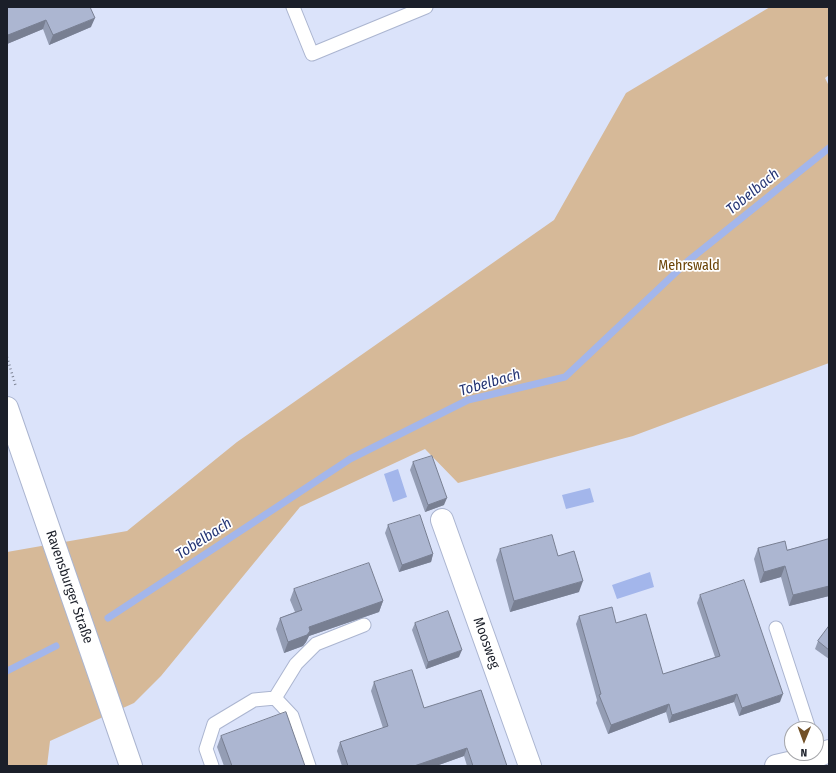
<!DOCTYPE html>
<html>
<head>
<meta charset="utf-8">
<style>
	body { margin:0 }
	#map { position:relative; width:836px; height:773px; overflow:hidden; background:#dbe3fa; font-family:"Fira Sans Condensed",sans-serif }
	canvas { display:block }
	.frame { position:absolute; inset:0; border:8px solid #1b1f29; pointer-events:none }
	.north { position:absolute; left:784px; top:721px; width:40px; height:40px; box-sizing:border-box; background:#fff; border:1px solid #a4a5a9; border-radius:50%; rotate:181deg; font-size:11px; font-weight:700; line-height:16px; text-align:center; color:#1b1f29 }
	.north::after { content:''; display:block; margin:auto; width:14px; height:18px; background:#725128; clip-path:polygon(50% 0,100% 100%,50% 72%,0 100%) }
</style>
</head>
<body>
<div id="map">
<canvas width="836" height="773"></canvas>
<div class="frame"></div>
<div class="north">N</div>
</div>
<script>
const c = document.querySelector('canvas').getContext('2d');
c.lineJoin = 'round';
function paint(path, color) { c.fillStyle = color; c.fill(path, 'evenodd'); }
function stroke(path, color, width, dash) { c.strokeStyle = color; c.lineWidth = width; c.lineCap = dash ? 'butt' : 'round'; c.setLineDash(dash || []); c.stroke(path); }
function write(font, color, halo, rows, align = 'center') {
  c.font = font + ' "Fira Sans Condensed",sans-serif'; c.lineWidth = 3.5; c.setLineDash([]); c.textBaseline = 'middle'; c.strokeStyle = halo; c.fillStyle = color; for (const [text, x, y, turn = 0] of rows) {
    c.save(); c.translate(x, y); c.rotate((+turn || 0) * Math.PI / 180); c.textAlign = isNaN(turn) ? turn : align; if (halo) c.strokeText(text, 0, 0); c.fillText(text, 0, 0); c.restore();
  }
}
const green = new Path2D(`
	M 770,7 L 829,7 L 829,75 L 825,78 L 829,86 L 829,363 L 633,436 L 458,483 L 425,449 L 300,507 L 161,676 L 134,703 L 50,741 L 47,766 L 7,766 L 7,552 L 127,531 L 237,442 L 554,220 L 626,93 Z`);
const water = new Path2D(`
	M 398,469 L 407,497 L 393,502 L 384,474 Z
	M 590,488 L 594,502 L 566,509 L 562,495 Z
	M 650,572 L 654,587 L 617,599 L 612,585 Z`);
const stream = new Path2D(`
	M 108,618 L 350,459 L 468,400 L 565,377 L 688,261 L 829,148
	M 7,671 L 56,646`);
const path = new Path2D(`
	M 7,357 L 16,387`);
const lane = new Path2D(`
	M 293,7 L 312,54 L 426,7
	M 776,628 L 809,729
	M 275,698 L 296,664 L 316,644 L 364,625
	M 212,766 L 206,749 L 214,724 L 254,700 L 275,698 L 292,716 L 309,766`);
const street = new Path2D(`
	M 442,520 L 530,766
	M 776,766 L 815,757 L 829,751`);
const secondary = new Path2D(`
	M 7,408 L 131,766`);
const wall = new Path2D(`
	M 7,7 L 91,27 L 49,45 L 43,29 L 7,44 Z
	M 413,462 L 444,505 L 425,512 L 410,470 Z
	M 388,525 L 433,554 L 431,562 L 399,572 L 385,533 Z
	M 829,539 L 829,596 L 789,606 L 781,577 L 760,583 L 754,559 L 758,548 L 787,550 Z
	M 500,549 L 558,556 L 579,592 L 510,612 L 496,560 Z
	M 294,589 L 383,601 L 379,612 L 309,636 L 306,642 L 303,646 L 284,653 L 276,629 L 280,618 L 295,612 L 290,600 Z
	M 700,595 L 780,702 L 739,716 L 734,702 L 669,723 L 666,712 L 608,734 L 596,703 L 597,700 L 576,624 L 579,616 L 616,623 L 663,674 L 715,657 L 697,603 Z
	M 415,623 L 459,657 L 426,669 L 412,630 Z
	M 829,626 L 829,659 L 815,649 L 818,641 Z
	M 374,682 L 424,708 L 507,766 L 467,766 L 464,756 L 436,766 L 342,766 L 337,751 L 340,742 L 383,728 L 371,691 Z
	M 221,736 L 305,766 L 224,766 L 217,747 Z`);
const shadedWall = new Path2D(`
	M 95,18 L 91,27 L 49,45 L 53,35 Z
	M 46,20 L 43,29 L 7,44 L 7,38 L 8,35 Z
	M 447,498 L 444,505 L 425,512 L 428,505 Z
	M 433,554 L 431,562 L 399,572 L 402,565 Z
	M 785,566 L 781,577 L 760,583 L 764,572 Z
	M 583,581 L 579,592 L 510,612 L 514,601 Z
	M 829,586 L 829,596 L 789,606 L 793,595 Z
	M 383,601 L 379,612 L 309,636 L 306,642 L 303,646 L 284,653 L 288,642 L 309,627 Z
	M 462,650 L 459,657 L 426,669 L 428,662 Z
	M 737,694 L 734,702 L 669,723 L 672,715 Z
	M 783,694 L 780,702 L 739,716 L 742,708 Z
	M 669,704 L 666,712 L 608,734 L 611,725 Z
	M 467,748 L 464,756 L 436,766 L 414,766 Z`);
const building = new Path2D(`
	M 7,7 L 90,7 L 95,18 L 53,35 L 46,20 L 8,35 L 7,33 Z
	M 432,456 L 447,498 L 428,505 L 413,462 Z
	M 420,515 L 433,554 L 402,565 L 388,525 Z
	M 552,535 L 558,556 L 574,551 L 583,581 L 514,601 L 500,549 Z
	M 829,539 L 829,586 L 793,595 L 785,566 L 764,572 L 758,548 L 785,541 L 787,550 Z
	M 369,563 L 383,601 L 309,627 L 310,631 L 307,635 L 288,642 L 280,618 L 302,610 L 294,589 Z
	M 744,580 L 783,694 L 742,708 L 737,694 L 672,715 L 669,704 L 611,725 L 599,695 L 601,694 L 579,616 L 612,607 L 616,623 L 646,614 L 663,674 L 720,656 L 700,595 Z
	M 448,611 L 462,650 L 428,662 L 415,623 Z
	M 829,626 L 829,650 L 818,641 Z
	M 412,670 L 424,708 L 481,690 L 507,766 L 473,766 L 467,748 L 414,766 L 348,766 L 340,742 L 388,726 L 374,682 Z
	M 286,712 L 305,766 L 232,766 L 221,736 Z`);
const parkNames = [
	["Mehrswald",689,266]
];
const streetNames = [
	["Ravensburger Straße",69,587,71],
	["Moosweg",486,643,70]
];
const waterNames = [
	["Tobelbach",753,192,-39],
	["Tobelbach",490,383,-16],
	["Tobelbach",204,539,-33]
];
paint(green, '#d6b998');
paint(water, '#a3b6eb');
stroke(stream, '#a3b6eb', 7);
stroke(lane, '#abb5d0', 15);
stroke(street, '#abb5d0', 24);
stroke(secondary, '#abb5d0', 24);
stroke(path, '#818798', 2.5, [1, 3]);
stroke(lane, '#fff', 13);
stroke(street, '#fff', 22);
stroke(secondary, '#fff', 22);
paint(wall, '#949db4');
paint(shadedWall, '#787f92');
paint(building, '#acb6d1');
stroke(building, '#787f92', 1);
write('14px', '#6a4205', '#fff', parkNames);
write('14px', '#1b1f29', '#fff', streetNames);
write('italic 15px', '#263675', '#fff', waterNames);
</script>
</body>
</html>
